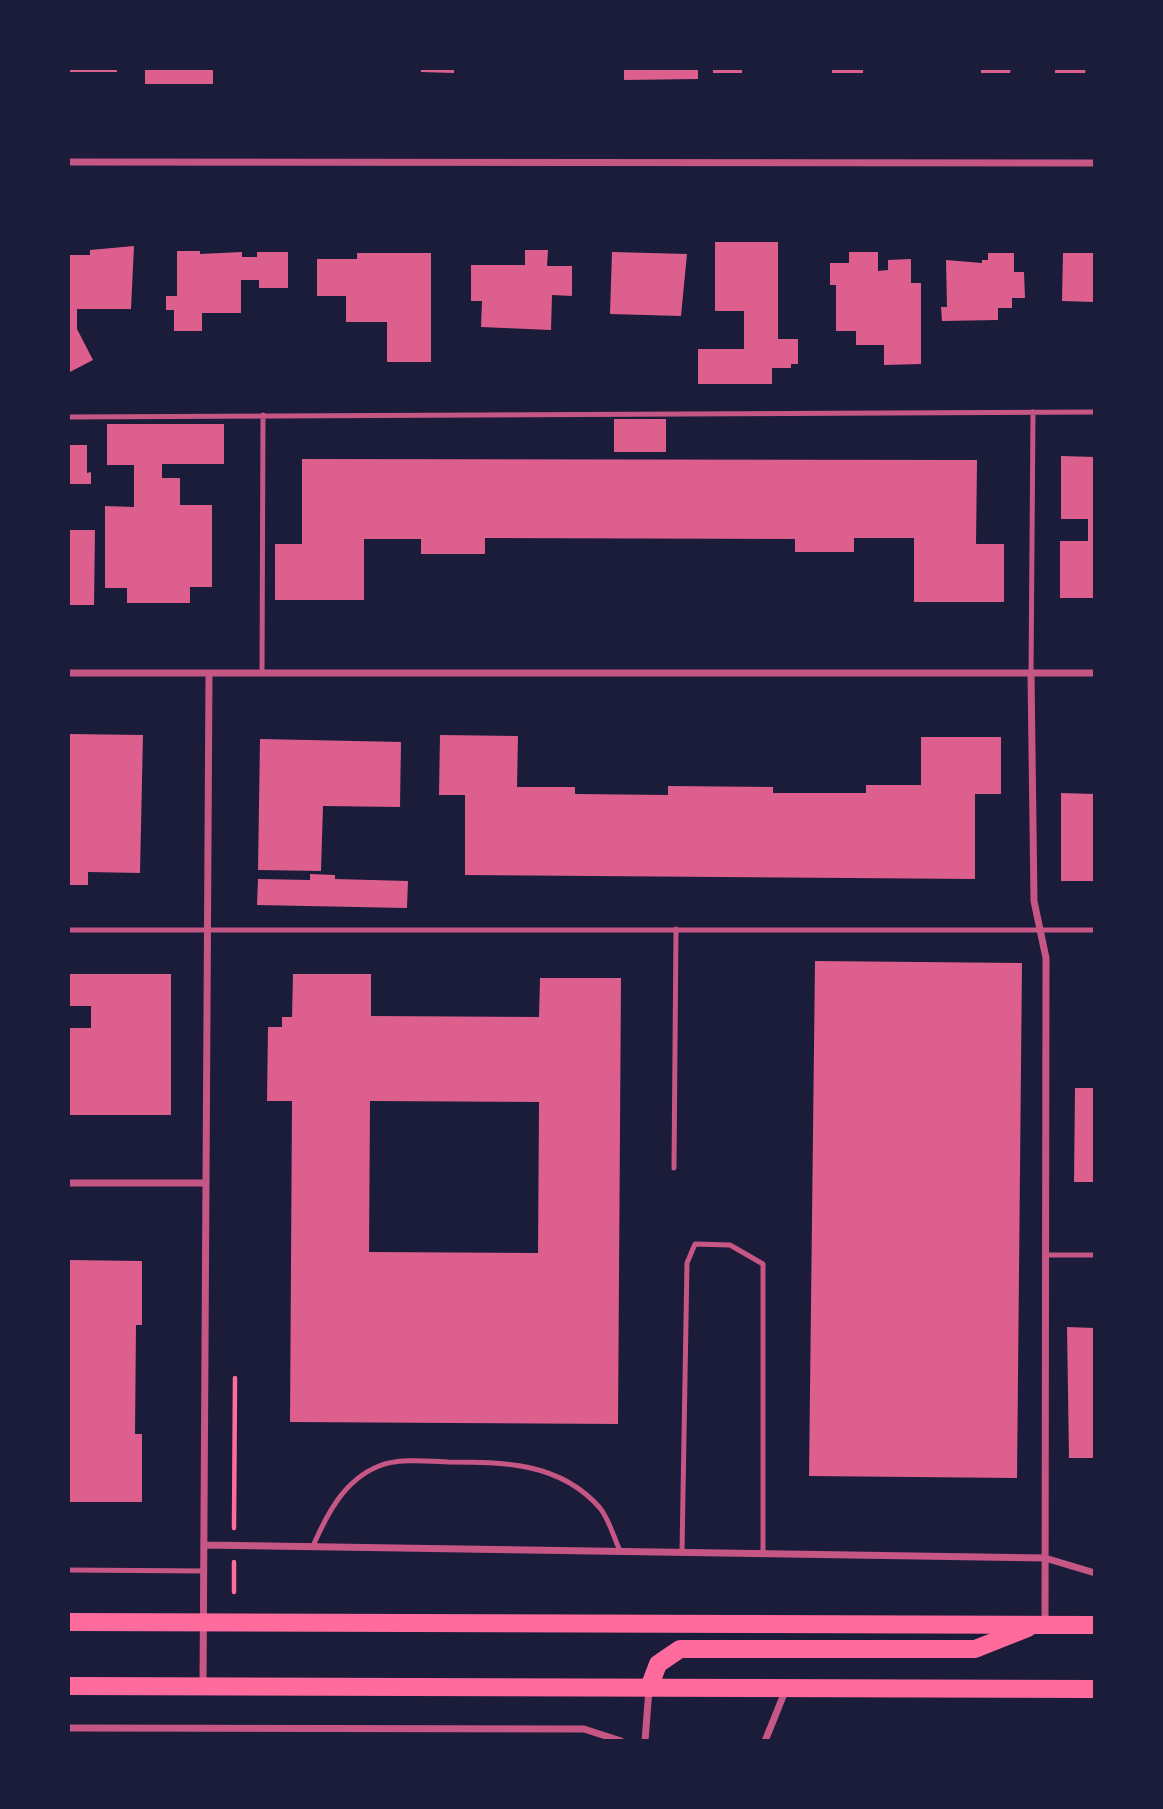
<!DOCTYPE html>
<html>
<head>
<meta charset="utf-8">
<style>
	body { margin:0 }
	#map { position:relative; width:1163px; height:1809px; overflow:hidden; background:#1b1b3a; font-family:Montserrat,sans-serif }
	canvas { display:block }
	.frame { position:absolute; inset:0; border:70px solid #1b1b3a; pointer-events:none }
</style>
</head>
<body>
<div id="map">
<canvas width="1163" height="1809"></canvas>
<div class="frame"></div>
</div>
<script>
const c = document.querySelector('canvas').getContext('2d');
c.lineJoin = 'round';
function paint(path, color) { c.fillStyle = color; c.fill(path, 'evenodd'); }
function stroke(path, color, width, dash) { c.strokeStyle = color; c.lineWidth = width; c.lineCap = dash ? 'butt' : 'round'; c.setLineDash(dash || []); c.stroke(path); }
const building = new Path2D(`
	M 68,68 L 117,68 L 117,72 L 68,72 Z
	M 145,68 L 213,68 L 213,84 L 145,84 Z
	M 421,68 L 454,68 L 454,73 L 421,72 Z
	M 624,68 L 698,68 L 698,79 L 624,80 Z
	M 713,68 L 742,68 L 742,73 L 713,73 Z
	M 832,68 L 863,68 L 863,73 L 832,73 Z
	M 981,68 L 1011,68 L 1010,73 L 981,73 Z
	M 1055,68 L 1086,68 L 1085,73 L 1055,73 Z
	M 715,242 L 778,242 L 778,339 L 798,339 L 798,364 L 791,364 L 791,368 L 772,368 L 772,384 L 698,384 L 698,349 L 744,349 L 744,311 L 715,311 Z
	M 134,246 L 131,309 L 77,309 L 77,329 L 93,360 L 68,373 L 68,255 L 90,255 L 90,250 Z
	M 525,250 L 548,250 L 547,266 L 572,266 L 572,296 L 552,295 L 551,330 L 481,327 L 482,301 L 471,301 L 471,265 L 525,265 Z
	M 177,251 L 200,251 L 200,254 L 242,252 L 242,257 L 257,257 L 257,252 L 288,252 L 288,288 L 259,288 L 259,280 L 241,280 L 241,313 L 202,313 L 202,331 L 174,331 L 174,310 L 166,310 L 166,296 L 177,296 Z
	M 612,252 L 687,254 L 681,316 L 610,314 Z
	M 849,252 L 878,252 L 878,271 L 888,270 L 888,260 L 911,259 L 911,283 L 921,283 L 921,364 L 884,365 L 884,345 L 856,345 L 856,331 L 836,331 L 836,285 L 830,285 L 830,263 L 849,263 Z
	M 357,253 L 431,253 L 431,362 L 387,362 L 387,322 L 346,322 L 346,296 L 317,296 L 317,259 L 357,259 Z
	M 988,253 L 1014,253 L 1014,272 L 1024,272 L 1025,298 L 1012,298 L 1012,308 L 998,308 L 998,320 L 942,321 L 941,307 L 947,307 L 946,260 L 982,263 L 982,260 L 988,260 Z
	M 1063,253 L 1095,253 L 1095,302 L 1062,301 Z
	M 614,419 L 666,419 L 666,452 L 614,452 Z
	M 107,424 L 224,424 L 224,464 L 162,464 L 162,478 L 180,478 L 180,505 L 212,505 L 212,587 L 190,587 L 190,603 L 127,603 L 127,588 L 105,588 L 105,506 L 134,507 L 134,465 L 107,465 Z
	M 68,445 L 87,445 L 87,473 L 91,472 L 91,484 L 68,484 Z
	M 1061,456 L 1095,457 L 1095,598 L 1060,598 L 1060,541 L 1088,541 L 1088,519 L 1061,519 Z
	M 302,459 L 977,460 L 976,544 L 1004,544 L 1004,602 L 914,602 L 914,538 L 854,538 L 854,552 L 795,552 L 795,539 L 485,538 L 485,554 L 421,554 L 421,539 L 364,539 L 364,600 L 275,600 L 275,544 L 302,544 Z
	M 68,530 L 95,530 L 94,605 L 68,605 Z
	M 68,734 L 143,735 L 140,873 L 88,872 L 88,885 L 68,885 Z
	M 440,735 L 518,736 L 517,787 L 575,787 L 575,794 L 668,795 L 668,786 L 773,787 L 773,793 L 866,793 L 866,785 L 921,785 L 921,737 L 1001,737 L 1001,794 L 975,794 L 975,879 L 465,875 L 465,795 L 439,795 Z
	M 260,739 L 401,742 L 400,807 L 323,806 L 321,871 L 258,870 Z
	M 1061,793 L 1095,794 L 1095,881 L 1061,881 Z
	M 310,874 L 335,875 L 335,879 L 408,881 L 407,908 L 257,905 L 258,879 L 310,880 Z
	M 815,961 L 1022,963 L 1017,1478 L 809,1476 Z
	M 68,974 L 171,974 L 171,1115 L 68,1115 L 68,1028 L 91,1028 L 91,1006 L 68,1006 Z
	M 293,974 L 371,974 L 371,1016 L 539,1017 L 540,978 L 621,978 L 618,1424 L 290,1422 L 292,1101 L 267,1101 L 268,1027 L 282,1027 L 282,1017 L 292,1017 ZM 370,1101 L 539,1102 L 538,1253 L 369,1252 Z
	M 1075,1088 L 1095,1088 L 1095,1182 L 1074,1182 Z
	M 68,1260 L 142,1261 L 142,1325 L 136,1325 L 135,1434 L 142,1434 L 142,1502 L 68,1502 Z
	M 1067,1327 L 1095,1328 L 1095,1458 L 1069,1458 Z`);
const path = new Path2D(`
	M 234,1528 L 235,1378
	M 234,1562 L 234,1592`);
const service = new Path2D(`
	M 68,417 L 1095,412
	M 262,673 L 263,415
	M 1031,674 L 1033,412
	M 68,930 L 1095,930
	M 674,1168 L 676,929
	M 1045,1255 L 1095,1255
	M 313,1546 C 327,1514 344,1480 379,1466 C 398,1458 427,1461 448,1462 C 503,1462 560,1462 600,1508 C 609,1519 614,1538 620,1551
	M 682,1552 L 687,1263 L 695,1244 L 730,1245 L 763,1264 L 763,1553
	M 68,1570 L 204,1571`);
const minor = new Path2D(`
	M 68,162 L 1095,163
	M 68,673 L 1095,673
	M 1031,674 L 1034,901 L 1046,958 L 1045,1624
	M 68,1183 L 206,1183
	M 204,1545 L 1045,1558 L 1095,1573
	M 203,1686 L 209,673
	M 68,1728 L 584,1729 L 621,1741
	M 645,1741 L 649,1689
	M 765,1741 L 786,1689`);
const primary = new Path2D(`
	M 68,1622 L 1095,1625
	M 68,1686 L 1095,1689
	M 649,1688 L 658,1664 L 680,1649 L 975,1649 L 1028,1628`);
paint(building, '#dd5f8e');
stroke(path, '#ff6b9d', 4.5);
stroke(service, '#c65784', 5);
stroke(minor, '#c65784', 7);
stroke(primary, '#ff6b9d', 18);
</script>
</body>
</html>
